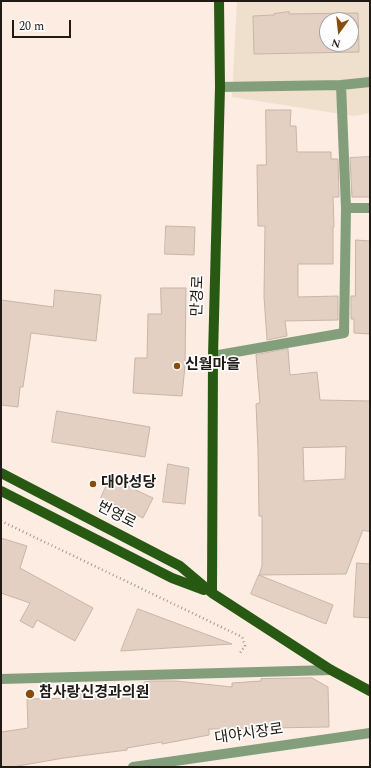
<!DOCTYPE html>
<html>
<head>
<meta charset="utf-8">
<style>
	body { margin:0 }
	#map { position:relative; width:371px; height:768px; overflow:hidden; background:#fcece1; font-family:Spectral,serif }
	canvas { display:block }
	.frame { position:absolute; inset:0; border:2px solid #211b16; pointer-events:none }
	.north { position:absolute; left:319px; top:12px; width:40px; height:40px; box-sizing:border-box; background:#fdfdfd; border:1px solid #a5a3a1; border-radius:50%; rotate:195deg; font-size:11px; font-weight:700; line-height:16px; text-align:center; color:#211b16 }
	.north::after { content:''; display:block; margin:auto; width:14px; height:18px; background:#894c0b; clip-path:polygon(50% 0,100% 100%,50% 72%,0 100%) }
	.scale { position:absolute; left:12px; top:20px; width:59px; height:18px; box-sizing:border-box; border:2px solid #211b16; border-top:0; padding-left:5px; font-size:12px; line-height:14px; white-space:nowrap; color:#211b16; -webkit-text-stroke:3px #fdfdfd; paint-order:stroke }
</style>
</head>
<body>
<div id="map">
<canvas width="371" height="768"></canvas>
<div class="frame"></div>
<div class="north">N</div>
<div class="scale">20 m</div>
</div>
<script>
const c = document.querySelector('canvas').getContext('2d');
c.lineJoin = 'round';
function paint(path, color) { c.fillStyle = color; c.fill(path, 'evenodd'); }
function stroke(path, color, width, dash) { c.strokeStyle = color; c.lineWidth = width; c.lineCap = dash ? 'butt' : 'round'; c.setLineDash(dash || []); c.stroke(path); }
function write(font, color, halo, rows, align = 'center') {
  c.font = font + ' Spectral,"Noto Sans KR",serif'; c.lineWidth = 3.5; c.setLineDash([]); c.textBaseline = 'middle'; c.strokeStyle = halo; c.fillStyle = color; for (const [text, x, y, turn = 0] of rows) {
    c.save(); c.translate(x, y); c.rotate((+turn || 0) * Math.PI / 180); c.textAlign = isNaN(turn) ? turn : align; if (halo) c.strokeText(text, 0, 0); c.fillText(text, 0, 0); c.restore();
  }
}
const industrial = new Path2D(`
	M 237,1 L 370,1 L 370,113 L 354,116 L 232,97 ZM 327,20 L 351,20 L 351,44 L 327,44 Z`);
const building = new Path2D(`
	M 289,12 L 289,14 L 358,13 L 359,52 L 254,54 L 253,16 L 274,15 L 274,14 ZM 327,20 L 351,20 L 351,44 L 327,44 Z
	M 266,110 L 291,110 L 290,126 L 296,126 L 297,152 L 331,152 L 331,159 L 338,159 L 339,197 L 333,197 L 334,227 L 333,227 L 333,264 L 298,264 L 298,297 L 338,296 L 338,320 L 285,321 L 287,336 L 267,340 L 264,297 L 265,226 L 258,226 L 257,165 L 266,165 Z
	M 370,157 L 370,197 L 352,197 L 350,158 Z
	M 166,226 L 195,227 L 194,255 L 165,254 Z
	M 356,240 L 370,241 L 370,334 L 354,333 L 354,319 L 351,319 L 351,296 L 355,296 Z
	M 161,288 L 186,288 L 185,366 L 182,396 L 133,393 L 135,358 L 147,358 L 148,314 L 161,314 Z
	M 55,290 L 101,295 L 96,341 L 31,333 L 23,387 L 20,387 L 18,407 L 1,405 L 1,300 L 53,307 Z
	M 288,349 L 290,375 L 317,372 L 320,400 L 370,401 L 370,532 L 363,530 L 346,574 L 259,575 L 262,566 L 262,516 L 259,516 L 258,450 L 256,404 L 260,403 L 256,355 ZM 346,447 L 345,479 L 304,481 L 303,448 Z
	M 57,411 L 150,427 L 145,457 L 52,442 Z
	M 168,464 L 189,468 L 185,504 L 163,502 Z
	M 110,478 L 153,498 L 143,518 L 101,498 Z
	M 1,538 L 27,546 L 20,568 L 93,608 L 75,641 L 37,620 L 33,628 L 20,621 L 30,603 L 1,593 Z
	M 357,563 L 370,564 L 370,618 L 354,617 Z
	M 259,575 L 333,605 L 326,624 L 251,594 Z
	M 138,609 L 232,644 L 121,651 Z
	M 312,678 L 328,687 L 329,727 L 209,729 L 209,735 L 162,744 L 162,742 L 127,748 L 127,750 L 64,758 L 12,767 L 1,767 L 1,732 L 28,728 L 27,699 L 78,698 L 77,692 L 145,686 L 144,682 L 150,681 L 176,681 L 232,687 L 232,683 L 261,681 L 261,679 Z`);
const path = new Path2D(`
	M 1,521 L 242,637 L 245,646 L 240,653`);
const minor = new Path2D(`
	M 341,85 L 370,82
	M 346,208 L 370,208
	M 213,356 L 344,333 L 346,208 L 341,85 L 220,87
	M 1,679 L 331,670
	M 133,767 L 370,733`);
const major = new Path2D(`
	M 1,473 L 180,566 L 212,593 L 331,670 L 370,691
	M 1,491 L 172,578 L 204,590
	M 212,593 L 213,356 L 220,87 L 219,1`);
const markers = [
	[177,366,4,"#894c0b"],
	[93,484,4,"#894c0b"],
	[30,694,5,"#894c0b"]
];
const streetNames = [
	["만경로",199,296,-88],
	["번영로",116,516,27],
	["대야시장로",249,735,-8]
];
const poiNames = [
	["신월마을",185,366],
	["대야성당",101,484],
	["참사랑신경과의원",39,694]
];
paint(industrial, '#efdfcd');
paint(building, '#e4d0c2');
stroke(building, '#c8b5a8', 1);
stroke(path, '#a3978e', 2.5, [1, 3]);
stroke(minor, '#839e7a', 10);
stroke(major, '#285912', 10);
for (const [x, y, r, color] of markers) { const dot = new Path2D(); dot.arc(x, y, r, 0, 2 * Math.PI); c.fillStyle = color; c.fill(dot); stroke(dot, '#fdfdfd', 1.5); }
write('15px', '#211b16', '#fdfdfd', streetNames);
write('bold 15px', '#211b16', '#fdfdfd', poiNames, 'left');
</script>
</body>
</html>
